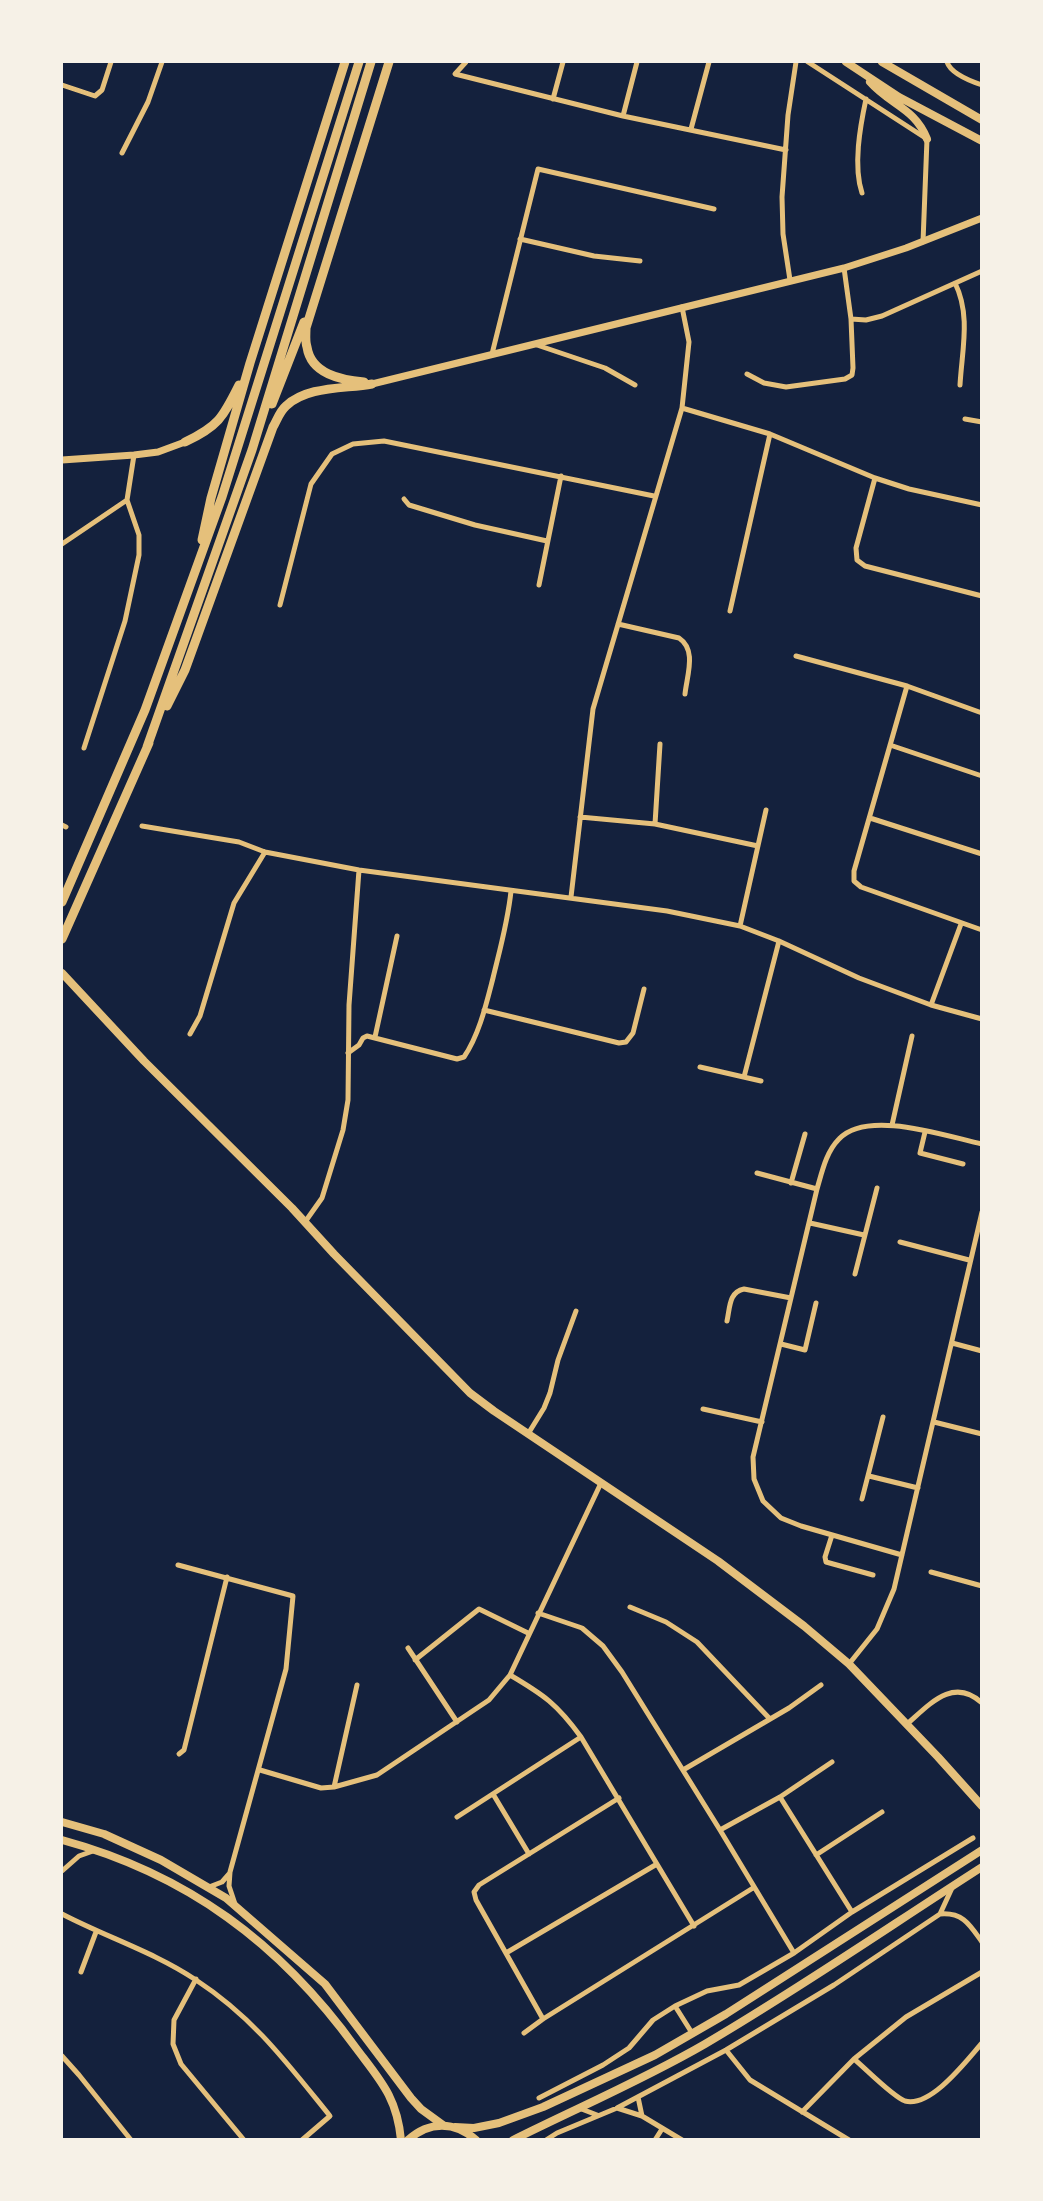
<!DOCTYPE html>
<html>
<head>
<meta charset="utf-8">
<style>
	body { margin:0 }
	#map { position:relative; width:1043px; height:2201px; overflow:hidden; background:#14213d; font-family:"Sofia Sans Condensed",sans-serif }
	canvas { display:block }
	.frame { position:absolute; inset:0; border:63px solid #f6f1e7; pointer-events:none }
</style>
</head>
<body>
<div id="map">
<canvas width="1043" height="2201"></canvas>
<div class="frame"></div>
</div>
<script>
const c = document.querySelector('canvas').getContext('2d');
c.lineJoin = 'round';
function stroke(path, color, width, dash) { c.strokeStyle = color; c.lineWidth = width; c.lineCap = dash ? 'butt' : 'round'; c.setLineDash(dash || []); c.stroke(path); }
const minor = new Path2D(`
	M 466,62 L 455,74 L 623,116 L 786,150
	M 808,62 L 927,139 L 923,242
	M 947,62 C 951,74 970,81 982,85
	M 62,85 L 95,96 L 102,90 L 111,62
	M 553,99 L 563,62
	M 623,116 L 637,62
	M 691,129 L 709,62
	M 122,153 L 148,102 L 162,62
	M 862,193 C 853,166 860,127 866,99
	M 520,239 L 594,256 L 640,261
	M 790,280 L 783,234 L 782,197 L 788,115 L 796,62
	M 955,283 C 971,315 962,350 960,385
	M 851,319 L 866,320 L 882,316 L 982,271
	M 534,344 L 605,368 L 635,385
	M 492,354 L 538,169 L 714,209
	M 747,374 L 764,383 L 786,387 L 845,379 L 852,375 L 853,368 L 851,319 L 844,268
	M 682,408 L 770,434 L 875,478 L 909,489 L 982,505
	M 965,419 L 982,422
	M 875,478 L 856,548 L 857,560 L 865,566 L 982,596
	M 404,499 L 409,505 L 475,525 L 547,541
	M 62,544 L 127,500 L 134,455
	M 539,585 L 561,476
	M 280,605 L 311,484 L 332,454 L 353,444 L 384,441 L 654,496
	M 730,611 L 770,434
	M 618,624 L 679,638 C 697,650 687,675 685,694
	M 796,656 L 907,686 L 982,713
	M 907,686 L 854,871 L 854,881 L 861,887 L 982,930
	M 890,745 L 982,776
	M 84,748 L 125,621 L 139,555 L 139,535 L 127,500
	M 580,817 L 655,824 L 758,846
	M 870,818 L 982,854
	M 655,824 L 660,744
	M 62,825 L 66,827
	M 142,826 L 239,842 L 265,852 L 359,870 L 667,911 L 740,926 L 779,941 L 859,978 L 931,1005 L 982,1019
	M 571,897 L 593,709 L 682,408 L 689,342 L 682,307
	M 740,926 L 766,810
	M 931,1005 L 961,924
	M 484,1010 L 619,1043 L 626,1042 L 633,1033 L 644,989
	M 190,1034 L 200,1016 L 234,903 L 265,852
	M 375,1037 L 397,936
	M 348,1053 L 359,1045 L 363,1038 L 367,1036 L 457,1059 L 464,1057 C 479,1035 486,1005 493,978 C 500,949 508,921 511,891
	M 700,1067 L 761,1081
	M 744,1077 L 779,941
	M 892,1125 L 912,1036
	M 925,1132 L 920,1153 L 963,1164
	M 757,1173 L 817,1189
	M 791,1183 L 805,1134
	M 305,1222 L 322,1198 L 343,1130 L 348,1100 L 349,1005 L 359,870
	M 810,1223 L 864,1235
	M 900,1242 L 969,1260
	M 855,1274 L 877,1188
	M 727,1321 C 730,1307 729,1292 744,1289 L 791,1298
	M 952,1343 L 982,1351
	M 781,1344 L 805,1350 L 816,1303
	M 703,1409 L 762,1422
	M 934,1422 L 982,1434
	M 528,1434 L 544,1408 L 550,1393 L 558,1360 L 576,1311
	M 869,1476 L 918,1488
	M 862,1499 L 883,1417
	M 832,1535 L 825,1557 L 826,1562 L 873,1575
	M 902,1555 L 801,1526 L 781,1518 L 763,1501 L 754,1479 L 753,1457 L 817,1189 C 822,1172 826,1152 839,1139 C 867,1109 945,1136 982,1144
	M 178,1565 L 293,1596 L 286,1669 L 230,1872 L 229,1886 L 235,1904
	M 931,1572 L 982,1586
	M 630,1607 L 666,1622 L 697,1642 L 770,1719
	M 538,1613 L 582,1628 L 603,1646 L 622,1672 L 720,1830 L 794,1953
	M 408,1648 L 457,1722
	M 415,1660 L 479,1609 L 528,1633
	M 849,1664 L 877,1629 L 894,1589 L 982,1212
	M 510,1675 C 544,1695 557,1704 581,1737 L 694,1926
	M 906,1725 C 929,1705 953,1676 982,1703
	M 179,1754 L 184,1750 L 227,1577
	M 260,1770 L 321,1788 L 334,1787 L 377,1775 L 489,1700 L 510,1675 L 601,1483
	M 683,1770 L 789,1708 L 821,1685
	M 334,1787 L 357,1685
	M 493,1794 L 529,1854
	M 780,1797 L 852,1912
	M 457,1817 L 581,1737
	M 720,1830 L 780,1797 L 832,1762
	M 816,1855 L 882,1812
	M 62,1871 L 79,1856 L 93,1851
	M 209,1887 L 222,1882 L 229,1874
	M 62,1914 C 106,1937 154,1952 196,1980 C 254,2018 287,2063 330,2116 L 302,2140
	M 940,1914 C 963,1912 970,1925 982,1942
	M 940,1914 L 952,1888
	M 506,1953 L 657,1864
	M 81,1972 L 96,1932
	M 196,1979 L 174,2020 L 173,2044 L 181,2064 L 244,2140
	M 675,2006 L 692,2033
	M 543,2019 L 476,1900 L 474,1892 L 479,1885 L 619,1798
	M 524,2033 L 543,2019 L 753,1888
	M 726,2050 L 750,2080 L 849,2140
	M 62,2056 L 79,2075 L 131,2140
	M 854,2059 C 865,2068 893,2097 905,2101 C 931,2108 967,2060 982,2043
	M 638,2097 L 642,2116
	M 539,2098 L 603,2065 L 629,2048 L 653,2020 L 675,2006 L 707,1991 L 739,1985 L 794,1953 L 852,1912 L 973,1838
	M 579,2108 L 597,2115
	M 617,2108 L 642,2116 L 682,2140
	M 802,2112 L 854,2059 L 906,2017 L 982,1972
	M 546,2140 L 557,2133 L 617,2108 L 726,2050 L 834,1985 L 940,1914
	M 655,2140 L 662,2129`);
const tertiary = new Path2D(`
	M 372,384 L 844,268 L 906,248 L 982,218
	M 62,460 L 134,455 L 158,452 L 185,442`);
const secondary = new Path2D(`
	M 846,62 L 899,97 L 982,141
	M 882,62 L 982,120
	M 870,82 C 890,105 915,108 927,139
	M 62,973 L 144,1061 L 292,1208 L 334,1254 L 470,1393 L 494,1411 L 718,1561 L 804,1626 L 849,1664 L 938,1757 L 982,1806
	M 62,1822 L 104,1834 L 161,1860 L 226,1898 L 325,1984 L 411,2098 L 421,2109 L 443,2125
	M 62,1840 C 187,1874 280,1943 356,2048 C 380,2080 397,2097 401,2140`);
const primary = new Path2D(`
	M 455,2127 L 474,2128 L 499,2123 L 543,2107 L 655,2055 L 726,2014 L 982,1850
	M 408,2140 C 429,2121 455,2121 476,2140
	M 513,2140 C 577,2108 643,2080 705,2044 C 799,1989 890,1926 982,1867`);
const motorway = new Path2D(`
	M 364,382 C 341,380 311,374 307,347 C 305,341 306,334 306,328 L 389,62
	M 272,404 L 304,322
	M 185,442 C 219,426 223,417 239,385
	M 202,540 L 211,498 L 250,363 L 345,62
	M 167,706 L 185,670 L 273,427 C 277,420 280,411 286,406 C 307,386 344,389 372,384
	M 147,747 L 252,450 L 371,62
	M 62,902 L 145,710 L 222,497 L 359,62
	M 62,939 L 149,743`);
stroke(minor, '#e5c07b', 5);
stroke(tertiary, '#e5c07b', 7);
stroke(secondary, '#e5c07b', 8);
stroke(primary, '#e5c07b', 8);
stroke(motorway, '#e5c07b', 9);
</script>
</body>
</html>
